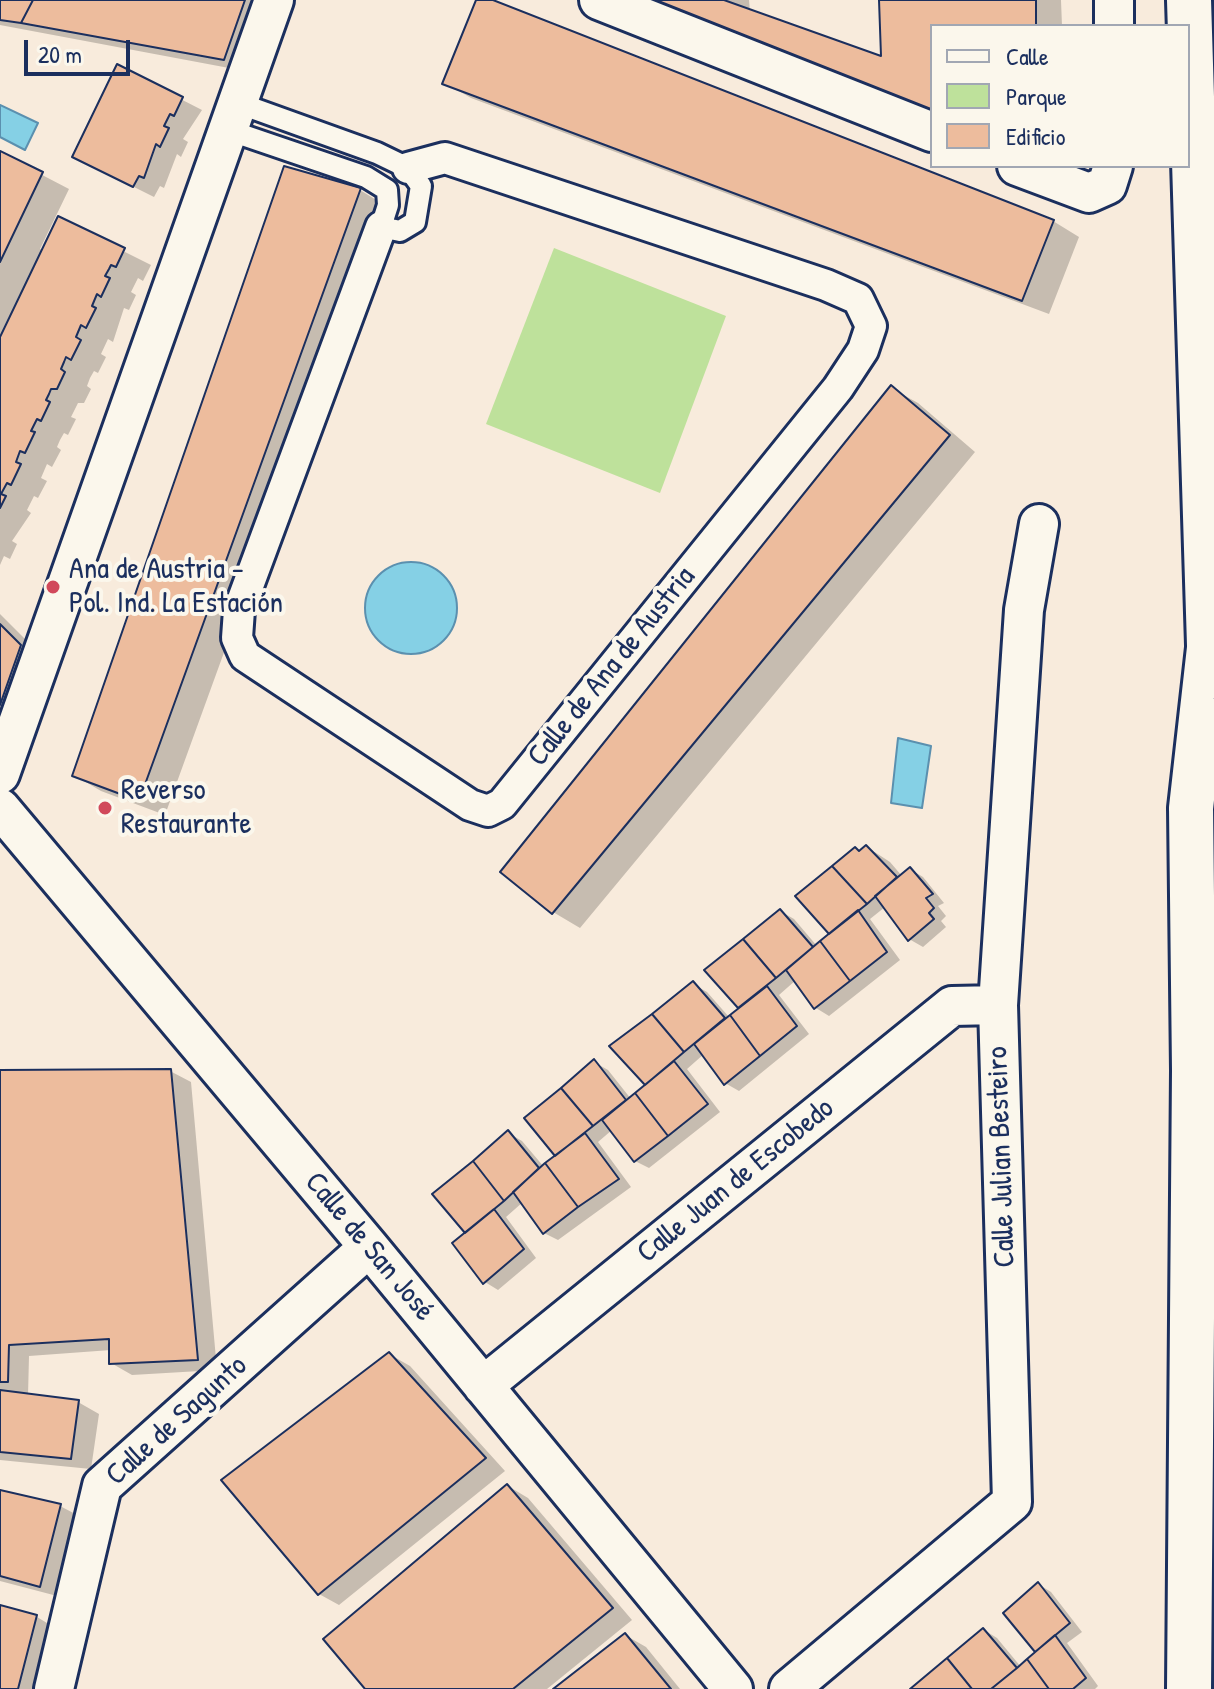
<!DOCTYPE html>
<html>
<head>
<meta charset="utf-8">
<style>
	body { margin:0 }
	#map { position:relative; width:1214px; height:1689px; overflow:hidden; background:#f8ebdc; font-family:"Patrick Hand",sans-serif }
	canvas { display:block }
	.legend { position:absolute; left:930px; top:24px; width:260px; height:144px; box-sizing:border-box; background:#fbf7ec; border:2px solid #a1a7b3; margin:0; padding:10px 14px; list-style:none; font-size:24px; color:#1b2f5e }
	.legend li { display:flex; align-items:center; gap:16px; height:40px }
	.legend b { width:40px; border:2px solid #a1a7b3 }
	.scale { position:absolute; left:24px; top:40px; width:106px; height:36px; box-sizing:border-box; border:4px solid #1b2f5e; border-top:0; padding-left:10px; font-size:24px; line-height:28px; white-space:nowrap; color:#1b2f5e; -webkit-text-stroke:6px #fbf7ec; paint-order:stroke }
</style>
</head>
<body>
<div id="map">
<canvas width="1214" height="1689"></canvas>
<ul class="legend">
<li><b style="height:10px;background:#fbf7ec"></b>Calle</li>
<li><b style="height:22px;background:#bee19b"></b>Parque</li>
<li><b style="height:22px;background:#edbc9d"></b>Edificio</li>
</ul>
<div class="scale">20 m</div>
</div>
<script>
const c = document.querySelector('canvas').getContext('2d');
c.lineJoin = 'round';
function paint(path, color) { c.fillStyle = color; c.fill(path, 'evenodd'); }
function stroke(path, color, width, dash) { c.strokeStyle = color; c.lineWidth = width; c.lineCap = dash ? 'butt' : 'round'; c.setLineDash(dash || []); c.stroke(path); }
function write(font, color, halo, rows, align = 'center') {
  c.font = font + ' "Patrick Hand",sans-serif'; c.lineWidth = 8; c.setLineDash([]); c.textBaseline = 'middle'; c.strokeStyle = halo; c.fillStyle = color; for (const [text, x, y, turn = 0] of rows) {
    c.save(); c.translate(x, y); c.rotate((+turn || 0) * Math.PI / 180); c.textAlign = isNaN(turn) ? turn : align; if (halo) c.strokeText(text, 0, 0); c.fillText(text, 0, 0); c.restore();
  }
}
const green = new Path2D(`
	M 554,248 L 726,316 L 660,493 L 486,424 Z`);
const water = new Path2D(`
	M 0,105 L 38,123 L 25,150 L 0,137 Z
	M365 608a46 46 0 1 1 92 0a46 46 0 1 1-92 0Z
	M 898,738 L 931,746 L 922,808 L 891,803 Z`);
const shadow = new Path2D(`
	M 0,0 L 262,0 L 245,71 L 0,25 Z
	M 478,0 L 487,0 L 1053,221 L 1079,237 L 1049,314 L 471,98 L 445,83 Z
	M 622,0 L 749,0 L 750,12 L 883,59 L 881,0 L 1061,0 L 1062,26 L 932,26 L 932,116 Z
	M 118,67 L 202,110 L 183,139 L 188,142 L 181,157 L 177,154 L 164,188 L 160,186 L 154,197 L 74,157 Z
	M 0,153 L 69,189 L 40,249 L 44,250 L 59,219 L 151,265 L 143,281 L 138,278 L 131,292 L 136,295 L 129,310 L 124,308 L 113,342 L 108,339 L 101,354 L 106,357 L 98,373 L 94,371 L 90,378 L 87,386 L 91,389 L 84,403 L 78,403 L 71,417 L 76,419 L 68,435 L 64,433 L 60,440 L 57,447 L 61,450 L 52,467 L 47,464 L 41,478 L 47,481 L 38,498 L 34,496 L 27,510 L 31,513 L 12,541 L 17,544 L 10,559 L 4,556 L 0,565 Z
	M 360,190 L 386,206 L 165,815 L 101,791 L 74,775 Z
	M 891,388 L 918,403 L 975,452 L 580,928 L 553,912 Z
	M 0,614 L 47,661 L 0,723 Z
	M 867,847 L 890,862 L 902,876 L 910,869 L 923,877 L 944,903 L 938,906 L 946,916 L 941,921 L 946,927 L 923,947 L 909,939 L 885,907 L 870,919 L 900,960 L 829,1016 L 816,1008 L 796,980 L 779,995 L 809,1034 L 739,1091 L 725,1083 L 704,1054 L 687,1069 L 720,1112 L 649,1168 L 635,1161 L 612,1130 L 598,1142 L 631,1187 L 558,1240 L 544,1233 L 523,1202 L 506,1217 L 536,1258 L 498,1290 L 485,1282 L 467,1233 L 508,1133 L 522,1141 L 544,1167 L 558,1157 L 594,1062 L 608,1070 L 631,1099 L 648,1086 L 693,984 L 707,992 L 729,1017 L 741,1008 L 707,971 L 780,911 L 794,919 L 817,946 L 832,934 L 860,852 Z
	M 170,1071 L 191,1082 L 217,1370 L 132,1375 L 111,1363 L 111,1350 L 29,1356 L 28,1396 L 78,1402 L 99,1414 L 91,1469 L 0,1460 L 0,1072 Z
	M 389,1354 L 410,1366 L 505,1471 L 339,1605 L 319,1594 Z
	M 508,1486 L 528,1498 L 632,1620 L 547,1689 L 368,1689 Z
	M 0,1492 L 60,1506 L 81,1517 L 61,1597 L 0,1581 Z
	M 1038,1584 L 1051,1592 L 1082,1632 L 1067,1643 L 1098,1686 L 1095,1689 L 913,1689 L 984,1630 L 997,1638 L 1021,1667 L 1038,1652 L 1006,1614 Z
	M 0,1607 L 37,1617 L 57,1629 L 41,1689 L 0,1689 Z
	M 625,1635 L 646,1647 L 680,1689 L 556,1689 Z`);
const building = new Path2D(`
	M 0,0 L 33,0 L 21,23 L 0,20 Z
	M 33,0 L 245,0 L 224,60 L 21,23 Z
	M 476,0 L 493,0 L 1054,220 L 1022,301 L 442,84 Z
	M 632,0 L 724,0 L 881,56 L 879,0 L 1036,0 L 1036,26 L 932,26 L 932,112 Z
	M 117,64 L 183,97 L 174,116 L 170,114 L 164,126 L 169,128 L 160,147 L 156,144 L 144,178 L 139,176 L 133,187 L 72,157 Z
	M 0,151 L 43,172 L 0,262 Z
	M 284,166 L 361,188 L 139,801 L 72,776 Z
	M 58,216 L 125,248 L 116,267 L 111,265 L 109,269 L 105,276 L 110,278 L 101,297 L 97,294 L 92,306 L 96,308 L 86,328 L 81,325 L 76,337 L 81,340 L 71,360 L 66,357 L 64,362 L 61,369 L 65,372 L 57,389 L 51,389 L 49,394 L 46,400 L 50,402 L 41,421 L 37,419 L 31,431 L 35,432 L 25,453 L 20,451 L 16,462 L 21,464 L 11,485 L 7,483 L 1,494 L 6,496 L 0,508 L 0,337 Z
	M 891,385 L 950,435 L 552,914 L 500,872 Z
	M 0,624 L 21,645 L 0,705 Z
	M 866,845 L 897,877 L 867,904 L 832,866 L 855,847 L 859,851 Z
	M 832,866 L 867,904 L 829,934 L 795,896 Z
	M 910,867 L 933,894 L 926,898 L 934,908 L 929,913 L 934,919 L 908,941 L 875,896 Z
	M 780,909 L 813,947 L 776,978 L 743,939 Z
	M 858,910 L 887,952 L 850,981 L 820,941 Z
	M 743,939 L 776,978 L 738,1008 L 704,970 Z
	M 820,941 L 850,981 L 814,1009 L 786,970 Z
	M 693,981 L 725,1018 L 684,1052 L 652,1014 Z
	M 767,986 L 797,1026 L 760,1056 L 730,1015 Z
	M 652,1014 L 684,1052 L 645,1085 L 609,1046 Z
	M 730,1015 L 760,1056 L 724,1085 L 694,1044 Z
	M 594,1059 L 626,1100 L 593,1126 L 561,1088 Z
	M 674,1061 L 708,1104 L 668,1136 L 635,1093 Z
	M 171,1069 L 198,1360 L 109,1364 L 109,1339 L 9,1345 L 8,1382 L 0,1382 L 0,1070 Z
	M 561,1088 L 593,1126 L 555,1156 L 524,1118 Z
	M 635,1093 L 668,1136 L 634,1162 L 602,1120 Z
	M 508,1130 L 539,1168 L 504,1201 L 473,1161 Z
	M 585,1133 L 619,1179 L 578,1207 L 545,1163 Z
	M 473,1161 L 504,1201 L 465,1233 L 432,1194 Z
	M 545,1163 L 578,1207 L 543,1234 L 513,1192 Z
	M 494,1209 L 524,1249 L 483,1284 L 452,1243 Z
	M 389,1352 L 486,1458 L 318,1595 L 221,1480 Z
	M 0,1390 L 79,1400 L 71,1459 L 0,1452 Z
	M 507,1484 L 613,1608 L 513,1689 L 365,1689 L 323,1639 Z
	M 0,1490 L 61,1504 L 40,1587 L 0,1576 Z
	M 1038,1582 L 1070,1623 L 1035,1652 L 1003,1613 Z
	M 0,1605 L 37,1615 L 18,1689 L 0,1689 Z
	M 983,1628 L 1017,1668 L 991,1689 L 972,1689 L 947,1658 Z
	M 625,1633 L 671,1689 L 553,1689 Z
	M 1055,1635 L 1086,1678 L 1073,1689 L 1049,1689 L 1027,1659 Z
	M 947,1658 L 972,1689 L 910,1689 Z
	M 1027,1659 L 1049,1689 L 991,1689 L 1017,1668 Z`);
const service = new Path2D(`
	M 228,130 L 366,177 L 387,190 L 388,205 L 381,227 L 400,231 L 415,222 L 421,186 L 408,168 L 377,153 L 238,103`);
const pedestrian = new Path2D(`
	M 381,227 L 239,610 L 237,638 L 245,656 L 470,805 L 488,811 L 502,804 L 838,388 L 863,350 L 871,326 L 858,299 L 826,285 L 445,158 L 408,168`);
const minor = new Path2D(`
	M 599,0 L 932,132
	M 1114,26 L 1114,0
	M 1017,166 L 1089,193 L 1107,185 L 1113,166
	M 0,774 L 274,0
	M 0,808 L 369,1247 L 733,1689
	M 483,1386 L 952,1006 L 998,1005
	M 54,1689 L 102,1486 L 369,1247
	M 789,1689 L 1012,1502 L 998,1005 L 1024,610 L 1039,524`);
const motorway = new Path2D(`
	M 1189,0 L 1210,677
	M 1189,1689 L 1194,1071 L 1191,808 L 1209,648`);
const markers = [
	[53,587,8,"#d1495b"],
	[105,808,8,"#d1495b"]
];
const poiNames = [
	["Ana de Austria -",69,570],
	["Pol. Ind. La Estación",69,604],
	["Reverso",121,791],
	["Restaurante",121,825]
];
const streetNames = [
	["Calle de Ana de Austria",612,667,-51],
	["Calle Julian Besteiro",1002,1157,-92],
	["Calle Juan de Escobedo",736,1181,-39],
	["Calle de San José",369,1247,50],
	["Calle de Sagunto",177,1421,-42]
];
paint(green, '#bee19b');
paint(water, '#85d0e5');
stroke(water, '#5b90af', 2);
paint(shadow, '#0003');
paint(building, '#edbc9d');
stroke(building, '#1b2f5e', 2);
stroke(service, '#1b2f5e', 26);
stroke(pedestrian, '#1b2f5e', 36);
stroke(minor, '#1b2f5e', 44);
stroke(motorway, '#1b2f5e', 50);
stroke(service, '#fbf7ec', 20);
stroke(pedestrian, '#fbf7ec', 30);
stroke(minor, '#fbf7ec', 38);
stroke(motorway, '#fbf7ec', 44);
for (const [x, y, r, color] of markers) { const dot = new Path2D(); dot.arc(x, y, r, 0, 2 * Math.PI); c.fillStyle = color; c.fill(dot); stroke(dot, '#fbf7ec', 3); }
write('30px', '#1b2f5e', '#fbf7ec', poiNames, 'left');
write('30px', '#1b2f5e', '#fbf7ec', streetNames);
</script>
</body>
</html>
